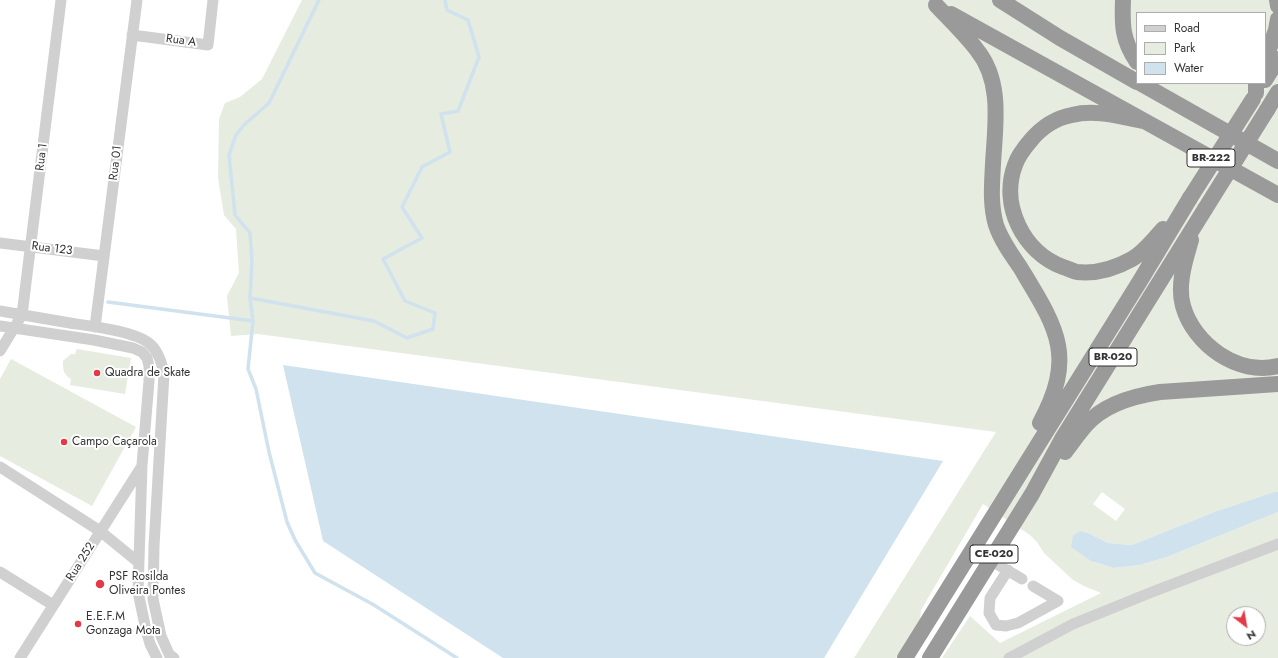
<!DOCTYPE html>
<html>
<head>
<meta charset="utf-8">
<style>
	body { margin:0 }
	#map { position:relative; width:1278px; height:658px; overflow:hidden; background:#fff; font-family:Jost,sans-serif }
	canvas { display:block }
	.legend { position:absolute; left:1136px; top:12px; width:130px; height:72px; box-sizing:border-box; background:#fff; border:1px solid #adadad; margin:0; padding:5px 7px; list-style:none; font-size:12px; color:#333 }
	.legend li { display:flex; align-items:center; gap:8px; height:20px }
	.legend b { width:20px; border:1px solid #adadad }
	.north { position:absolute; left:1226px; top:606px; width:40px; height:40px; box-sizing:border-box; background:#fff; border:1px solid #adadad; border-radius:50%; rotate:149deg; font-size:11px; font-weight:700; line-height:16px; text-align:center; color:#333 }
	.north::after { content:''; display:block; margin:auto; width:14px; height:18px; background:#e63946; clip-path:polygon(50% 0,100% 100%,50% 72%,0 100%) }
</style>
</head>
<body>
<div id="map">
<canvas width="1278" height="658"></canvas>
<ul class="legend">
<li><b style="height:5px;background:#d0d0d0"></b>Road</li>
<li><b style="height:11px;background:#e6ecdf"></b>Park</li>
<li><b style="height:11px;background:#cfe2ee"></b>Water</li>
</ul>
<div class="north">N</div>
</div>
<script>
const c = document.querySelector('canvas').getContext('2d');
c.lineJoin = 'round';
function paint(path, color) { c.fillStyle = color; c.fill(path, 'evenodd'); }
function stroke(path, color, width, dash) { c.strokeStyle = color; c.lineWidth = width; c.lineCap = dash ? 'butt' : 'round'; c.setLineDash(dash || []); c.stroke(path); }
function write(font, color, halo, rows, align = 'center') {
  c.font = font + ' Jost,sans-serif'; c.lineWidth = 4; c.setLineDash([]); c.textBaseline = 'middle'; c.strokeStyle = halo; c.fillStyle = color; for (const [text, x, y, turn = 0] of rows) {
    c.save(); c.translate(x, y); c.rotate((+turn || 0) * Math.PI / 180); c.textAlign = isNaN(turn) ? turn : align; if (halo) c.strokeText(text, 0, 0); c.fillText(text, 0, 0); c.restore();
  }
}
const green = new Path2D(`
	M 302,0 L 1278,0 L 1278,492 L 1274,492 L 1217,511 L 1132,545 L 1108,543 L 1090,534 L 1091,561 L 1114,568 L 1140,565 L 1167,557 L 1278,512 L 1278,658 L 942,658 L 970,616 L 1000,643 L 1101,593 L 1084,586 L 1073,580 L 1044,553 L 1037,542 L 1030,535 L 983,504 L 921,610 L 920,619 L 896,658 L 854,658 L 996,432 L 258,334 L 231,336 L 227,296 L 239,273 L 236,229 L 224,215 L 218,178 L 219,119 L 225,103 L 240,97 L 262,79 ZM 1137,13 L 1265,13 L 1265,83 L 1137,83 ZM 1102,492 L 1125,509 L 1116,521 L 1093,504 ZM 1234,614 L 1258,614 L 1258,638 L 1234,638 Z
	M 77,349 L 131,358 L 125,394 L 70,385 L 71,379 C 63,374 63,370 63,361 L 71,354 L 75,354 Z
	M 11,359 L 136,427 L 92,506 L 0,456 L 0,379 Z`);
const water = new Path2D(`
	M 283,365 L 943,461 L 824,658 L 503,658 L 323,541 Z
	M 1274,492 L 1278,492 L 1278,512 L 1167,557 L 1140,565 L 1114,568 L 1091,561 L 1071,547 L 1073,536 L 1080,531 L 1090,534 L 1108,543 L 1132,545 L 1217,511 Z`);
const stream = new Path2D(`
	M 319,0 L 269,103 L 244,125 L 236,135 L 229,155 L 235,215 L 250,233 L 252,261 L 250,298 L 253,321 L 248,369 L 256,389 L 269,452 L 287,522 L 295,540 L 315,573 L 374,605 L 457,658
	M 250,298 L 374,321 L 407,338 L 433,329 L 435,313 L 405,301 L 383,259 L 422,238 L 402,207 L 422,167 L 450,152 L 441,114 L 458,111 L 479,57 L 468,20 L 447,10 L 445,0
	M 108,302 L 253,321`);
const minor = new Path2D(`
	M 132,35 L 208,45 L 213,0
	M 0,243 L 104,256
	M 0,311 C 23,315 47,319 70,323 C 90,326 135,331 150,344 C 159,352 162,363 164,374 L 154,546 L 153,599 L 161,636 L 169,654 L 174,658
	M 0,326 L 94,340 L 133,348 L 142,352 L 147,358 L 149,366 L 149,381 L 142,465 L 138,592 L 146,630 L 150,644 L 157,658
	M 95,327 L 137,0
	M 0,351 L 22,315 L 61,0
	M 0,467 L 100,531 L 138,562
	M 990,560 L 1022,579
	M 1008,570 L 990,598 L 989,613 L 996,625 L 1006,626 L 1018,623 L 1058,601
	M 0,572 L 53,605
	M 1033,586 L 1058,601
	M 20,658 L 142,466
	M 1009,658 L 1073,624 L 1152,592 L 1278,544`);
const highway = new Path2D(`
	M 1000,0 L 1060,38 L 1137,82
	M 1123,0 C 1122,25 1122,40 1137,62
	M 1277,0 L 1278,6
	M 936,5 C 950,20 965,34 977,50 C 1003,82 995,126 993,164 C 992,185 990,204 996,225 C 1001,240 1011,254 1020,267 C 1056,327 1077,355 1040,423
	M 951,14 L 1278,195
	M 1265,60 L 1276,30 L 1278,19
	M 1265,80 L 1278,59
	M 1140,83 L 1278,161
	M 1256,93 L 1256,83
	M 1267,110 L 1278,92
	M 1144,121 C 1121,117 1096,109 1072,115 C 1056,118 1042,127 1031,140 C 1025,147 1018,156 1015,165 C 1000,205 1023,252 1063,267 C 1067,268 1072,271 1077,272 C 1096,274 1116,268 1132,259 C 1144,252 1154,239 1163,229
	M 1191,240 C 1185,261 1177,285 1183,306 C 1194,345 1238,376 1278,366
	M 1065,452 C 1072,443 1078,434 1086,425 C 1104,404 1133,396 1160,392 L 1278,384
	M 905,658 L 1140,281 L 1190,198
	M 930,658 L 1032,494 L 1062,439 L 1205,209`);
const highwayBridge = new Path2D(`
	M 1190,198 L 1253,99
	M 1205,209 L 1267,110`);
const markers = [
	[97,373,4,"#e63946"],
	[64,442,4,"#e63946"],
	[100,584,5,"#e63946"],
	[78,624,4,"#e63946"]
];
const shields = [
	[1211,158,48],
	[1113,357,48],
	[994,554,48]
];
const shieldNames = [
	["BR-222",1211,158],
	["BR-020",1113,357],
	["CE-020",994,554]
];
const streetNames = [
	["Rua A",181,41,8],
	["Rua 1",42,157,-83],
	["Rua 01",116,163,-83],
	["Rua 123",52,249,7],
	["Rua 252",81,562,-58]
];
const poiNames = [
	["Quadra de Skate",105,373],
	["Campo Caçarola",72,442],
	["PSF Rosilda",109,577],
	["Oliveira Pontes",109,591],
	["E.E.F.M",86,617],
	["Gonzaga Mota",86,631]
];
paint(green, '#e6ecdf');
paint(water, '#cfe2ee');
stroke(stream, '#cfe2ee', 3.5);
stroke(minor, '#d0d0d0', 11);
stroke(highway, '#9a9a9a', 16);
stroke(highwayBridge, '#9a9a9a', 16);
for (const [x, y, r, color] of markers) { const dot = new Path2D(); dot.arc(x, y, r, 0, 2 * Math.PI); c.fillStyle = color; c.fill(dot); stroke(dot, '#fff', 1.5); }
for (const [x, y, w] of shields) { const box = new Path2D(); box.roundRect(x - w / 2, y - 9, w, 18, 3); c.fillStyle = '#fff'; c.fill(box); stroke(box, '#333', 1); }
write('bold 11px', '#333', null, shieldNames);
write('12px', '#333', '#fff', streetNames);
write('12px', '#333', '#fff', poiNames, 'left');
</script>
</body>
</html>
